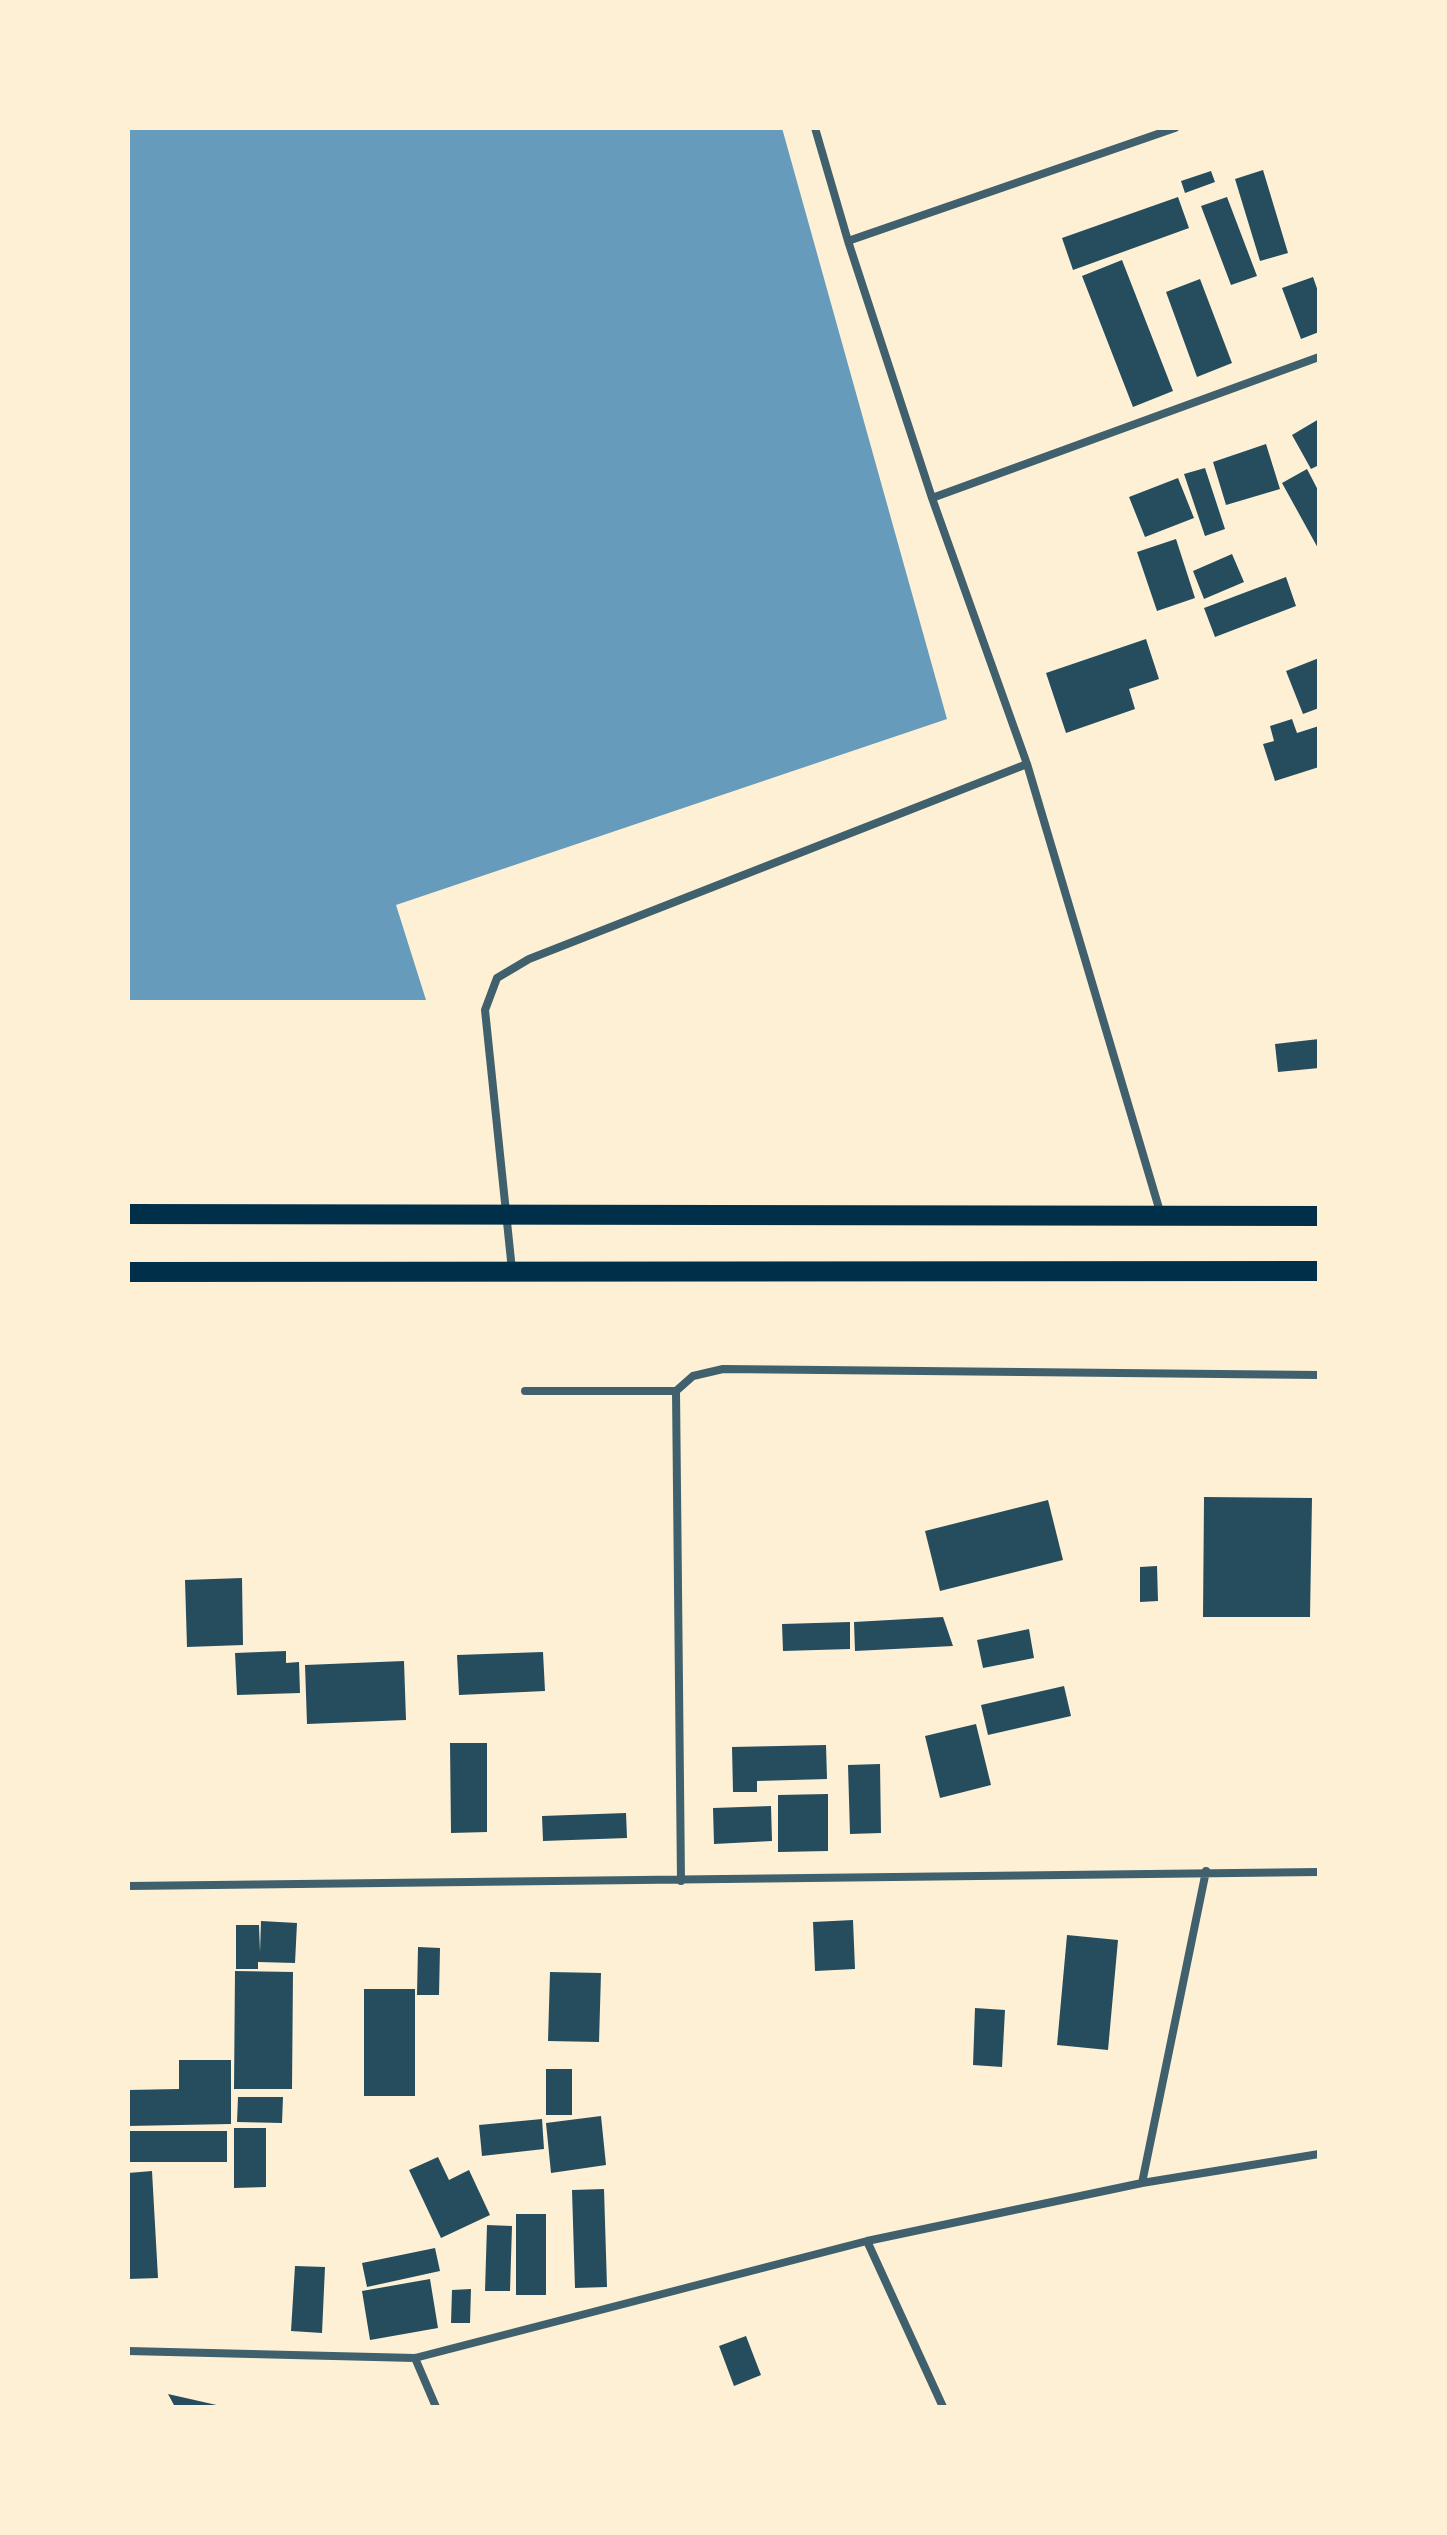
<!DOCTYPE html>
<html>
<head>
<meta charset="utf-8">
<style>
	body { margin:0 }
	#map { position:relative; width:1447px; height:2535px; overflow:hidden; background:#fdf0d5; font-family:"Exo 2",sans-serif }
	canvas { display:block }
	.frame { position:absolute; inset:0; border:130px solid #fdf0d5; pointer-events:none }
</style>
</head>
<body>
<div id="map">
<canvas width="1447" height="2535"></canvas>
<div class="frame"></div>
</div>
<script>
const c = document.querySelector('canvas').getContext('2d');
c.lineJoin = 'round';
function paint(path, color) { c.fillStyle = color; c.fill(path, 'evenodd'); }
function stroke(path, color, width, dash) { c.strokeStyle = color; c.lineWidth = width; c.lineCap = dash ? 'butt' : 'round'; c.setLineDash(dash || []); c.stroke(path); }
const water = new Path2D(`
	M 128,128 L 782,128 L 947,719 L 396,905 L 426,1000 L 128,1000 Z`);
const building = new Path2D(`
	M 1263,170 L 1288,253 L 1260,261 L 1235,179 Z
	M 1211,171 L 1215,182 L 1185,193 L 1181,181 Z
	M 1178,197 L 1189,228 L 1073,270 L 1062,238 Z
	M 1227,197 L 1257,276 L 1231,285 L 1201,206 Z
	M 1122,260 L 1173,391 L 1133,407 L 1082,276 Z
	M 1313,277 L 1319,294 L 1319,332 L 1301,339 L 1282,288 Z
	M 1200,279 L 1232,363 L 1197,377 L 1166,292 Z
	M 1319,419 L 1319,465 L 1311,469 L 1292,435 Z
	M 1266,444 L 1280,489 L 1226,505 L 1213,462 Z
	M 1205,468 L 1225,529 L 1205,536 L 1184,474 Z
	M 1307,469 L 1319,492 L 1319,550 L 1282,483 Z
	M 1178,478 L 1194,518 L 1145,537 L 1129,497 Z
	M 1176,539 L 1195,598 L 1157,611 L 1137,552 Z
	M 1232,554 L 1244,582 L 1204,599 L 1193,571 Z
	M 1286,577 L 1296,606 L 1215,637 L 1204,608 Z
	M 1146,639 L 1159,679 L 1129,689 L 1135,709 L 1066,733 L 1046,673 Z
	M 1319,658 L 1319,708 L 1303,714 L 1286,671 Z
	M 1292,719 L 1297,733 L 1319,726 L 1319,767 L 1275,781 L 1263,744 L 1274,741 L 1270,726 Z
	M 1319,1039 L 1319,1068 L 1278,1072 L 1275,1044 Z
	M 1204,1497 L 1312,1498 L 1310,1617 L 1203,1617 Z
	M 1048,1500 L 1063,1560 L 940,1591 L 925,1531 Z
	M 1157,1566 L 1158,1601 L 1140,1602 L 1140,1567 Z
	M 242,1578 L 243,1645 L 187,1647 L 185,1580 Z
	M 943,1617 L 953,1646 L 855,1651 L 854,1622 Z
	M 850,1622 L 850,1649 L 783,1651 L 782,1624 Z
	M 1029,1629 L 1034,1658 L 983,1668 L 977,1640 Z
	M 286,1651 L 286,1663 L 299,1662 L 300,1693 L 237,1695 L 235,1653 Z
	M 543,1652 L 545,1691 L 459,1695 L 457,1655 Z
	M 404,1661 L 406,1720 L 307,1724 L 305,1665 Z
	M 1064,1686 L 1071,1716 L 988,1735 L 981,1705 Z
	M 976,1724 L 991,1785 L 940,1798 L 925,1736 Z
	M 450,1743 L 487,1743 L 487,1832 L 451,1833 Z
	M 826,1745 L 827,1779 L 757,1781 L 757,1792 L 733,1792 L 732,1747 Z
	M 880,1764 L 881,1833 L 850,1834 L 848,1765 Z
	M 828,1794 L 828,1851 L 778,1852 L 778,1795 Z
	M 771,1806 L 772,1841 L 714,1844 L 713,1808 Z
	M 626,1813 L 627,1838 L 543,1841 L 542,1816 Z
	M 853,1920 L 855,1969 L 815,1971 L 813,1922 Z
	M 261,1921 L 297,1923 L 295,1963 L 258,1962 L 258,1969 L 236,1969 L 236,1925 L 259,1925 L 260,1952 Z
	M 1067,1935 L 1118,1940 L 1108,2050 L 1057,2045 Z
	M 418,1947 L 440,1948 L 439,1995 L 417,1995 Z
	M 235,1971 L 293,1972 L 292,2089 L 234,2089 Z
	M 550,1972 L 601,1973 L 599,2042 L 548,2041 Z
	M 364,1989 L 415,1989 L 415,2096 L 364,2096 Z
	M 975,2008 L 1005,2010 L 1002,2067 L 973,2065 Z
	M 179,2060 L 231,2060 L 231,2124 L 128,2126 L 128,2090 L 179,2089 Z
	M 546,2069 L 572,2069 L 572,2115 L 546,2115 Z
	M 238,2097 L 283,2097 L 282,2123 L 237,2122 Z
	M 601,2116 L 606,2165 L 551,2173 L 546,2123 Z
	M 542,2119 L 544,2149 L 482,2156 L 479,2125 Z
	M 234,2128 L 266,2128 L 266,2187 L 234,2188 Z
	M 128,2131 L 227,2131 L 227,2162 L 128,2162 Z
	M 438,2157 L 449,2180 L 469,2170 L 490,2215 L 441,2238 L 409,2170 Z
	M 152,2171 L 158,2278 L 128,2279 L 128,2173 Z
	M 604,2189 L 607,2287 L 575,2288 L 572,2190 Z
	M 516,2214 L 546,2214 L 546,2295 L 516,2295 Z
	M 487,2225 L 512,2226 L 510,2291 L 485,2291 Z
	M 435,2248 L 440,2271 L 367,2287 L 362,2263 Z
	M 295,2266 L 325,2267 L 322,2333 L 291,2331 Z
	M 430,2279 L 438,2328 L 370,2340 L 362,2291 Z
	M 471,2289 L 470,2323 L 451,2323 L 452,2290 Z
	M 746,2336 L 761,2375 L 734,2386 L 719,2346 Z
	M 168,2394 L 221,2406 L 221,2407 L 175,2407 Z`);
const minor = new Path2D(`
	M 815,128 L 848,241 L 932,498 L 1027,764 L 1161,1215
	M 848,241 L 1175,128
	M 932,498 L 1319,357
	M 512,1270 L 485,1010 L 497,978 L 529,959 L 1027,764
	M 525,1391 L 676,1391
	M 681,1881 L 676,1391 L 693,1376 L 723,1369 L 1319,1375
	M 128,1886 L 1319,1872
	M 1142,2183 L 1206,1871
	M 867,2241 L 943,2407
	M 128,2351 L 415,2358 L 867,2241 L 1142,2183 L 1319,2154
	M 415,2358 L 436,2407`);
const primary = new Path2D(`
	M 128,1214 L 1319,1216
	M 128,1272 L 1319,1271`);
paint(water, '#669bbc');
paint(building, '#264d5e');
stroke(minor, '#3f606c', 8);
stroke(primary, '#003049', 20);
</script>
</body>
</html>
